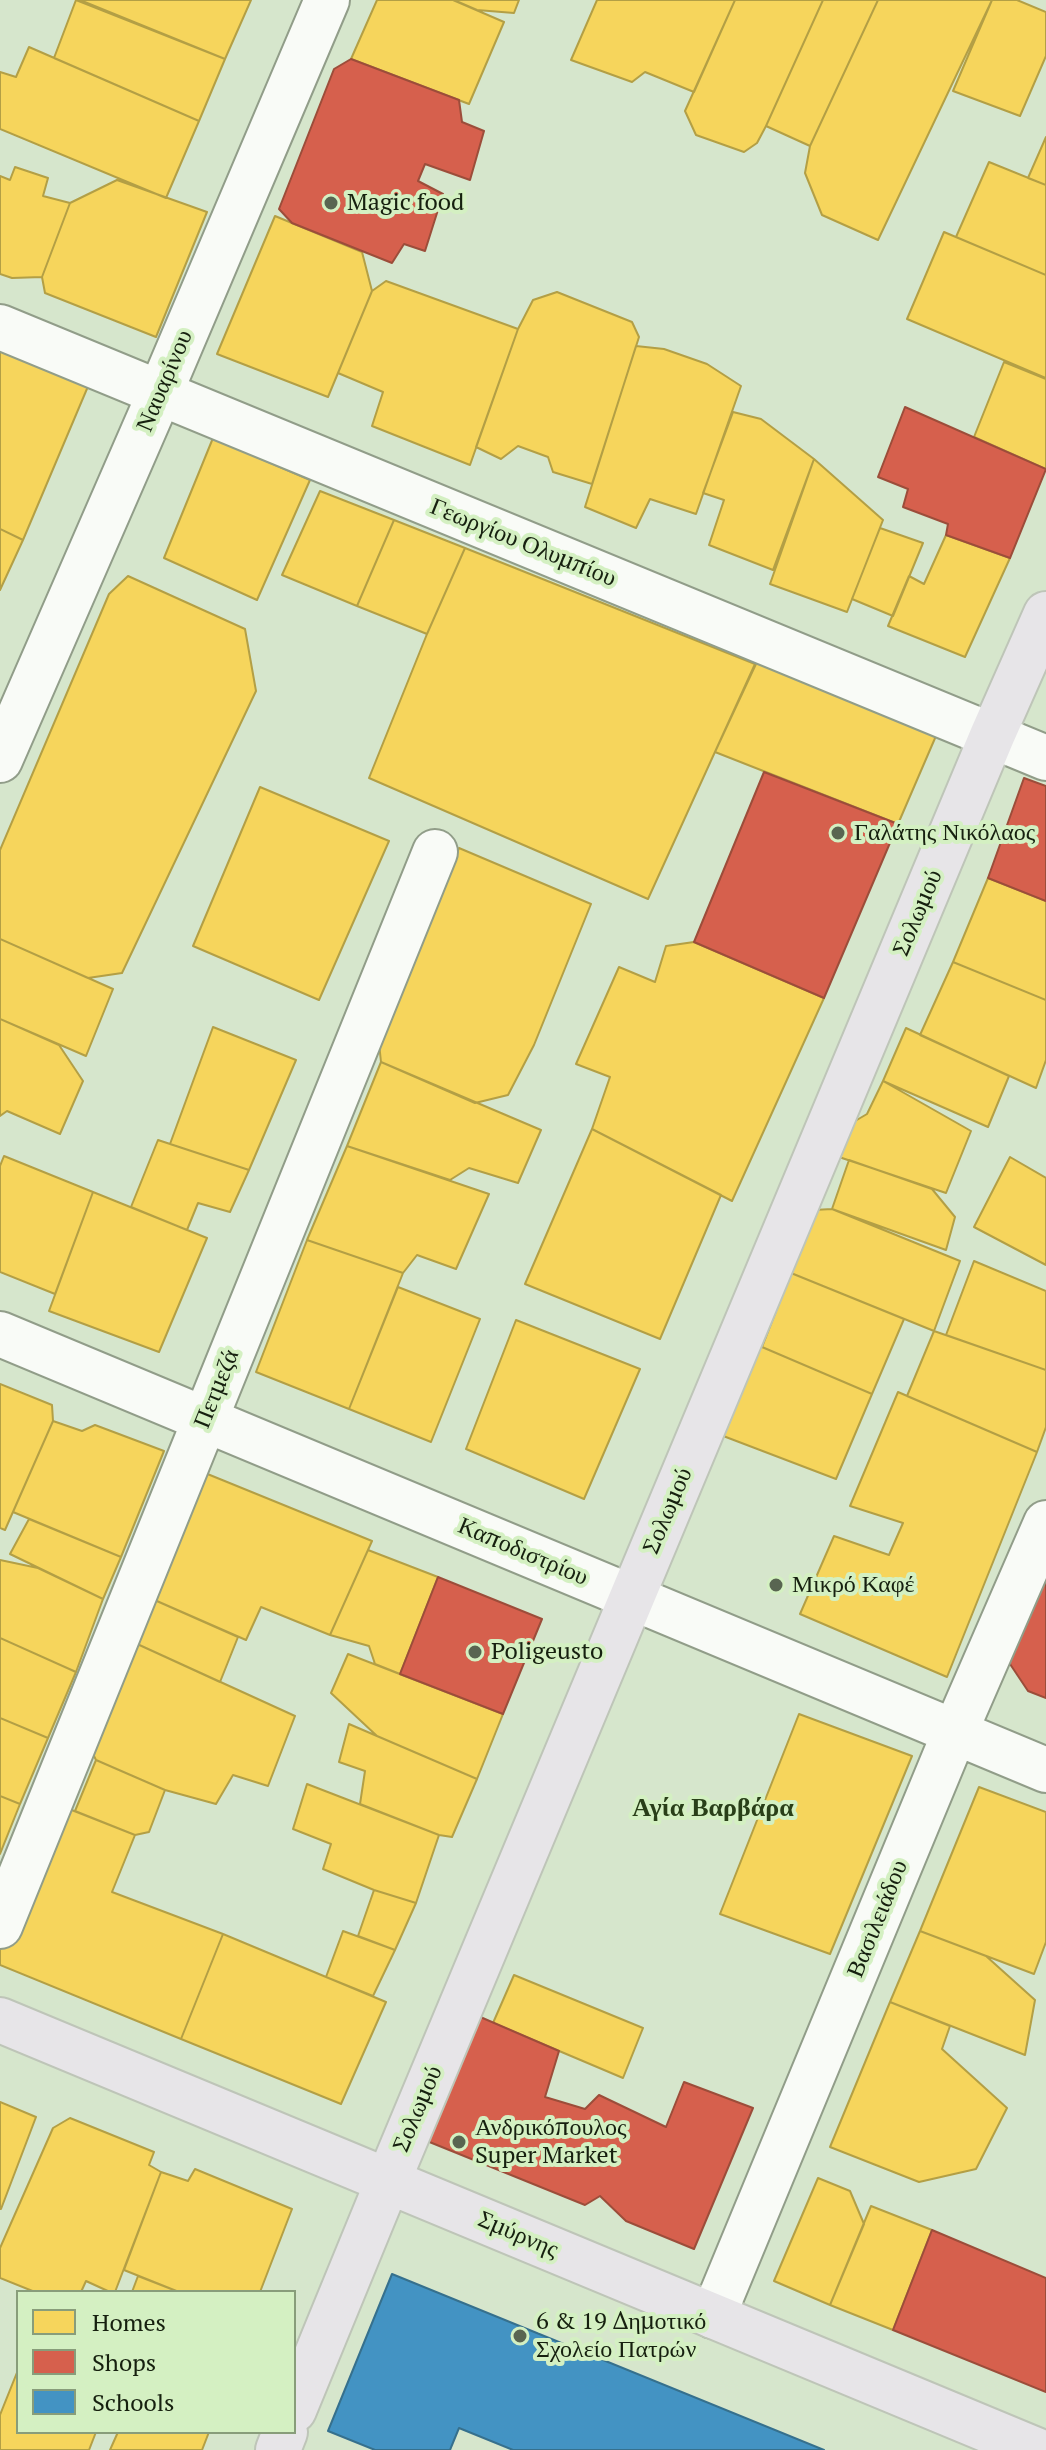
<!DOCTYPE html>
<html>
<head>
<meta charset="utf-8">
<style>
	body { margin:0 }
	#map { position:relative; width:1046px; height:2450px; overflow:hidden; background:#d6e6cc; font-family:"PT Serif",serif }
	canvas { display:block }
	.legend { position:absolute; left:16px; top:2290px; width:280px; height:144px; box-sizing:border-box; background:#d4f0c2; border:2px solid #889d7a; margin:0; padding:10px 14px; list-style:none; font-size:24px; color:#16200f }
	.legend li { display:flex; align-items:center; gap:16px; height:40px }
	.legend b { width:40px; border:2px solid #889d7a }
</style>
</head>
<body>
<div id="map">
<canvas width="1046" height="2450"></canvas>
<ul class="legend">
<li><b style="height:22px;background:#f6d55c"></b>Homes</li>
<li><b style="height:22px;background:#d6604d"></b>Shops</li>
<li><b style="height:22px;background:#4393c3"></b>Schools</li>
</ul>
</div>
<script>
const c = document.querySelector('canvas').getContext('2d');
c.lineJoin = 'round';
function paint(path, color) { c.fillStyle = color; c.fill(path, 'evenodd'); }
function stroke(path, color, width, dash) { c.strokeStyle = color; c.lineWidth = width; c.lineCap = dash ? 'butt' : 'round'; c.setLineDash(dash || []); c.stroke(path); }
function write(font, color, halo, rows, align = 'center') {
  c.font = font + ' "PT Serif",serif'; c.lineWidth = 8; c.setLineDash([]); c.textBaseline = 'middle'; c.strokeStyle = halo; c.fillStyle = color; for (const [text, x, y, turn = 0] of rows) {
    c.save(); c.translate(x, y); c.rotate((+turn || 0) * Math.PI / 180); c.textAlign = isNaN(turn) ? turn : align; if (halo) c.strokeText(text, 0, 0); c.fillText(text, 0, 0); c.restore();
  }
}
const homes = new Path2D(`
	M 76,0 L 225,59 L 199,121 L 54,58 Z
	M 80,0 L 251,0 L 225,59 Z
	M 377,0 L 453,0 L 504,22 L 469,104 L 351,59 Z
	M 454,0 L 519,0 L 514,13 L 477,10 Z
	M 597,0 L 735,0 L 694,92 L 645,72 L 632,82 L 571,60 Z
	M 735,0 L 823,0 L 766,126 L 757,143 L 744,152 L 696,135 L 685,111 Z
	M 823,0 L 878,0 L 810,146 L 766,126 Z
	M 878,0 L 992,0 L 878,240 L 822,215 L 805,173 L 810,146 Z
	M 992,0 L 1017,0 L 1046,12 L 1046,56 L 1020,116 L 953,91 Z
	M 29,47 L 199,121 L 166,198 L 0,129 L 0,72 L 16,77 Z
	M 1046,137 L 1046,185 L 1028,178 Z
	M 989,162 L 1046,185 L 1046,275 L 956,237 Z
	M 15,167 L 48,178 L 43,196 L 70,203 L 42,277 L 12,278 L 0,274 L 0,176 L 10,180 Z
	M 117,180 L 207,212 L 156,337 L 45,293 L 42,277 L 70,203 Z
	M 275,216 L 362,252 L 372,291 L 328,397 L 217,354 Z
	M 944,232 L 1046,275 L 1046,378 L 907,319 Z
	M 386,281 L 518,329 L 470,465 L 372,426 L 383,392 L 338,373 L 372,291 Z
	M 557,292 L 632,322 L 639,337 L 592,484 L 553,472 L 548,457 L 518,446 L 501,459 L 476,447 L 518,329 L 533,300 Z
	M 636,346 L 664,349 L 707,364 L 741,386 L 696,514 L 650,499 L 636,528 L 585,507 Z
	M 0,349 L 89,384 L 23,540 L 0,529 Z
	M 1004,362 L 1046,379 L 1046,469 L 974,437 Z
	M 733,412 L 761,419 L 814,459 L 773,570 L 709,545 L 724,500 L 703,493 Z
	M 213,438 L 310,480 L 257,600 L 164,558 Z
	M 814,459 L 883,520 L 847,612 L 770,584 Z
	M 320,491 L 394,520 L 357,606 L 282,575 Z
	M 394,520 L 465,548 L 427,634 L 357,606 Z
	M 880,528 L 923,543 L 893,616 L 852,599 Z
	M 0,529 L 23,540 L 0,590 Z
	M 946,535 L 1010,558 L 965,657 L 888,626 L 909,576 L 924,584 Z
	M 465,548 L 755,664 L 648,899 L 369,778 L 427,634 Z
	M 128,576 L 245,629 L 256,691 L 122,973 L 88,978 L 0,939 L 0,850 L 109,594 Z
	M 762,651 L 942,722 L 898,824 L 715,752 Z
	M 260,787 L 389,841 L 319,1000 L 193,946 Z
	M 459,848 L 591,904 L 534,1045 L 508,1095 L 475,1103 L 381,1062 L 379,1043 Z
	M 988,878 L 1046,901 L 1046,1000 L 953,962 Z
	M 0,939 L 113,989 L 86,1056 L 0,1019 Z
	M 694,942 L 824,998 L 732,1201 L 592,1129 L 610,1077 L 576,1064 L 619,967 L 655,982 L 666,946 Z
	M 953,962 L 1046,1000 L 1046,1060 L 1036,1088 L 920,1035 Z
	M 0,1019 L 59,1045 L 83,1081 L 60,1134 L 7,1111 L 0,1116 Z
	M 213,1027 L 296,1060 L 249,1170 L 170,1144 Z
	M 906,1028 L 1009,1076 L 988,1127 L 883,1081 Z
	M 381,1062 L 541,1130 L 518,1183 L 469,1168 L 450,1180 L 347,1146 Z
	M 883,1081 L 971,1131 L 946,1193 L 839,1157 L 850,1124 L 867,1114 Z
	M 592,1129 L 721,1195 L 660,1339 L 525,1284 Z
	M 158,1140 L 249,1170 L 230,1212 L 198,1203 L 187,1230 L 131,1207 Z
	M 347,1146 L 489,1194 L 456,1269 L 417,1255 L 403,1273 L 307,1240 Z
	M 4,1156 L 93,1192 L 55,1294 L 0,1272 L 0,1166 Z
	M 1010,1157 L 1046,1178 L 1046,1265 L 974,1227 Z
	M 849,1160 L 932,1189 L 955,1217 L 946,1250 L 832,1209 Z
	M 93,1192 L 207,1238 L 159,1352 L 49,1311 Z
	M 832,1209 L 960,1261 L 934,1331 L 791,1273 L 814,1210 Z
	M 307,1240 L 403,1273 L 349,1409 L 256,1372 Z
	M 974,1261 L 1046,1291 L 1046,1370 L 946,1335 Z
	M 791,1273 L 904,1319 L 872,1394 L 762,1347 Z
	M 398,1287 L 480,1319 L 431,1442 L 349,1409 Z
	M 516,1320 L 640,1369 L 584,1499 L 466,1449 Z
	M 934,1331 L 1046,1370 L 1046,1427 L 1037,1452 L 907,1396 Z
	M 762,1347 L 872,1394 L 836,1479 L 718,1434 L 748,1355 Z
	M 0,1384 L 52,1405 L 53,1421 L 5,1530 L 0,1528 Z
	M 898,1392 L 1037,1452 L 947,1677 L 800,1614 L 834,1536 L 889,1555 L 903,1523 L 850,1506 Z
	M 53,1421 L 82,1431 L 95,1425 L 164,1451 L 121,1557 L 13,1512 Z
	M 205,1473 L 372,1541 L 330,1635 L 261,1607 L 246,1640 L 150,1598 Z
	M 29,1519 L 121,1557 L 103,1599 L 10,1554 Z
	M 368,1550 L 438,1577 L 400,1674 L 375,1664 L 369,1646 L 330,1635 Z
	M 0,1560 L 38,1568 L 103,1599 L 76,1672 L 0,1638 Z
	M 150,1598 L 238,1637 L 220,1682 L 135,1643 Z
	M 0,1638 L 76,1672 L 48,1738 L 0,1718 Z
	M 135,1643 L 295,1716 L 268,1786 L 233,1775 L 216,1804 L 165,1790 L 96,1760 L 90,1748 Z
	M 348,1654 L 503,1714 L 477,1779 L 377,1736 L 331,1693 Z
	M 799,1714 L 912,1756 L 830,1954 L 720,1914 Z
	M 0,1718 L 48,1738 L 20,1804 L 0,1796 Z
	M 349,1724 L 477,1779 L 452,1837 L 439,1835 L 360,1804 L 365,1771 L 339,1762 Z
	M 96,1760 L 165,1790 L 149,1832 L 135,1835 L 75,1811 Z
	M 307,1784 L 439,1835 L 416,1903 L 374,1890 L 323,1869 L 331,1844 L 293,1829 Z
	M 979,1787 L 1046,1812 L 1046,1942 L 1034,1974 L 920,1931 Z
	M 0,1796 L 20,1804 L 0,1854 Z
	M 59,1805 L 135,1835 L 112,1892 L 223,1934 L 181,2039 L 0,1965 L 0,1947 Z
	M 374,1890 L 416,1903 L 395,1950 L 358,1936 Z
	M 343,1931 L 395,1950 L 373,1996 L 326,1977 Z
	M 920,1931 L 986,1956 L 1035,2000 L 1025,2055 L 890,2002 Z
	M 223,1934 L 386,2002 L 341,2104 L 181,2039 Z
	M 514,1975 L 643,2028 L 623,2078 L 493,2023 Z
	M 890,2002 L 950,2026 L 942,2049 L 1007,2108 L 976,2169 L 919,2182 L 830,2147 Z
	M 0,2102 L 36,2117 L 1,2209 L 0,2209 Z
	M 70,2118 L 154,2152 L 149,2165 L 161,2172 L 115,2292 L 110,2292 L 86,2281 L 81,2292 L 35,2292 L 0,2278 L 0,2248 L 53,2128 Z
	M 195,2169 L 292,2209 L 260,2292 L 179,2292 L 124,2270 L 161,2172 L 188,2181 Z
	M 818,2178 L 850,2191 L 864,2224 L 830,2305 L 774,2281 Z
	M 871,2206 L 932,2230 L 893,2330 L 830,2305 Z
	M 138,2276 L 179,2292 L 132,2292 Z
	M 18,2370 L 18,2432 L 96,2432 L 89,2450 L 0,2450 L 0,2415 Z
	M 118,2432 L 209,2432 L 202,2450 L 110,2450 Z`);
const shops = new Path2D(`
	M 351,59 L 459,100 L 462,122 L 484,131 L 470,180 L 425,164 L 418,181 L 443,194 L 425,251 L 404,244 L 392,263 L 292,223 L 279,209 L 334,69 Z
	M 905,407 L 1046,469 L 1010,558 L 946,535 L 948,524 L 903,507 L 908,489 L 878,477 Z
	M 764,772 L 898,824 L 824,998 L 694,942 Z
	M 1024,778 L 1046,786 L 1046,901 L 988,878 Z
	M 438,1577 L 542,1619 L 503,1714 L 400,1674 Z
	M 1035,1581 L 1046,1582 L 1046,1698 L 1028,1691 L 1006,1658 Z
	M 478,2016 L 559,2051 L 545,2097 L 585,2109 L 599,2095 L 666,2127 L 684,2082 L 753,2108 L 694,2249 L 626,2221 L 600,2196 L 585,2205 L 427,2141 Z
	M 932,2230 L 1046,2278 L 1046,2392 L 893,2330 Z`);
const schools = new Path2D(`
	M 392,2274 L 824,2450 L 513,2450 L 459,2428 L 450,2450 L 375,2450 L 328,2431 Z`);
const minor = new Path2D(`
	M 0,327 L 1046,758
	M 0,760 L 160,393 L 327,0
	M 0,1334 L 1046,1770
	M 0,1926 L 435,852
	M 713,2316 L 955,1732 L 1046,1523`);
const major = new Path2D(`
	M 0,2020 L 1036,2450
	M 294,2410 L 388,2181 L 992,736 L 1046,614
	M 278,2450 L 285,2432`);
const markers = [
	[331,203,8,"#596551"],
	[838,833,8,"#596551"],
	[776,1585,8,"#596551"],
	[475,1652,8,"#596551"],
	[459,2142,8,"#596551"],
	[520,2336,8,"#596551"]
];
const poiNames = [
	["Magic food",347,203],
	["Γαλάτης Νικόλαος",854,833],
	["Μικρό Καφέ",792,1585],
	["Poligeusto",491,1652],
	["Ανδρικόπουλος",475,2128],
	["Super Market",475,2156],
	["6 & 19 Δημοτικό",536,2322],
	["Σχολείο Πατρών",536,2350]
];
const streetNames = [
	["Ναυαρίνου",165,381,-67],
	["Γεωργίου Ολυμπίου",523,543,22],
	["Σολωμού",918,913,-67],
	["Πετμεζά",217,1389,-68],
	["Σολωμού",668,1511,-67],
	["Καποδιστρίου",523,1552,23],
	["Βασιλειάδου",878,1919,-68],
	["Σολωμού",418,2109,-67],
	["Σμύρνης",518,2235,23]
];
const neighbourhoodNames = [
	["Αγία Βαρβάρα",713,1809]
];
paint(homes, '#f6d55c');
stroke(homes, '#b39f45', 2);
paint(shops, '#d6604d');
stroke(shops, '#9c4d3a', 2);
paint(schools, '#4393c3');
stroke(schools, '#36708d', 2);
stroke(minor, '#919d89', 48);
stroke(major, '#bec5b8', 48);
stroke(minor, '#f9fbf7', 44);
stroke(major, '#e7e5e8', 44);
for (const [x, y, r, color] of markers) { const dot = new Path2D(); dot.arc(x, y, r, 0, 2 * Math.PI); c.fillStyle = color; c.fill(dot); stroke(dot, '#d4f0c2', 3); }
write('24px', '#16200f', '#d4f0c2', poiNames, 'left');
write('24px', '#16200f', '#d4f0c2', streetNames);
write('bold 26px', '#293f18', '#d4f0c2', neighbourhoodNames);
</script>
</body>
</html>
